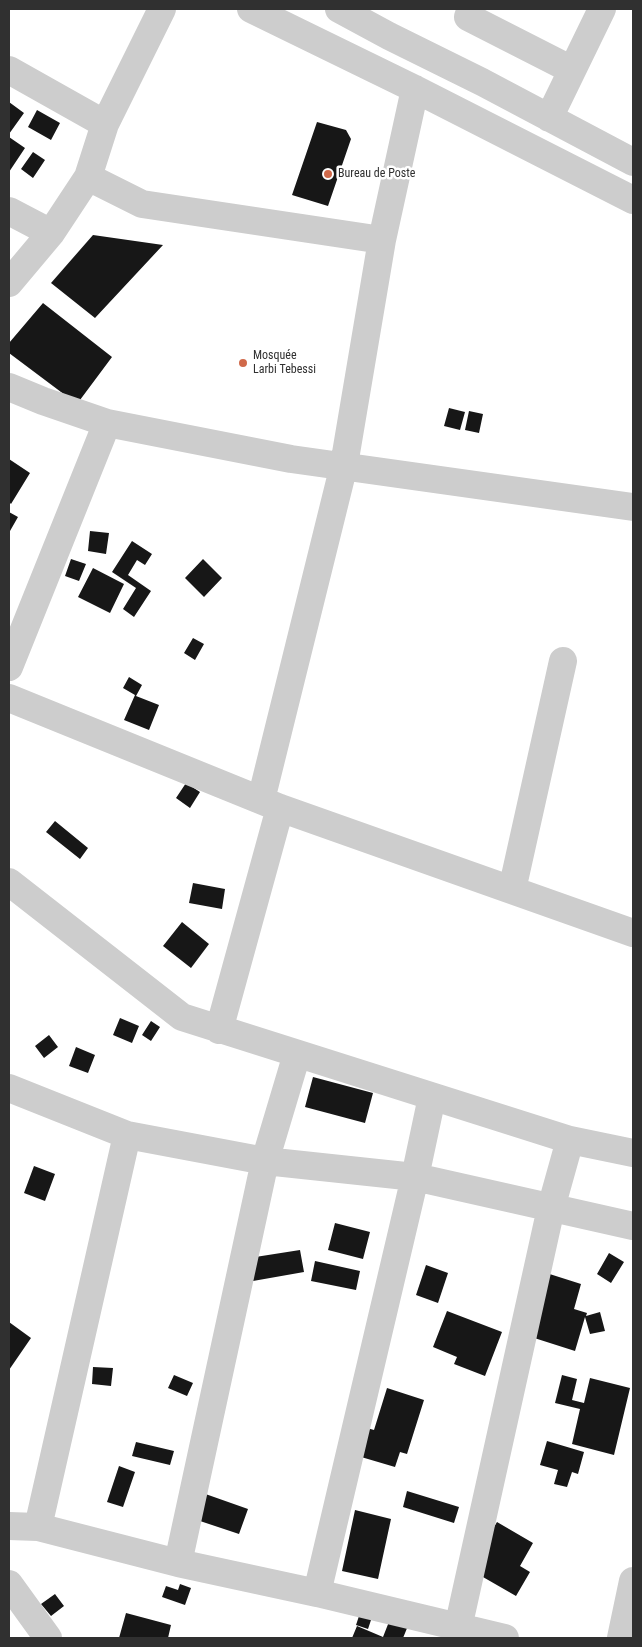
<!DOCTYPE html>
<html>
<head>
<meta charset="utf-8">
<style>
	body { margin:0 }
	#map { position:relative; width:642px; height:1647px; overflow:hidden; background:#fff; font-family:"Roboto Condensed",sans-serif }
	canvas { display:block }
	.frame { position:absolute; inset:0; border:10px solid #303030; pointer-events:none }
</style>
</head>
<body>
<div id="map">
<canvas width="642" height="1647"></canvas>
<div class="frame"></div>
</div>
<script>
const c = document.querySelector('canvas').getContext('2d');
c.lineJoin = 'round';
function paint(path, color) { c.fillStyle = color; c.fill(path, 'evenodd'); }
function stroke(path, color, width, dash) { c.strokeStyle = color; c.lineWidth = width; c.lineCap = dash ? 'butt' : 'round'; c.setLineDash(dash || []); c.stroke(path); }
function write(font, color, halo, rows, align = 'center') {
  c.font = font + ' "Roboto Condensed",sans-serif'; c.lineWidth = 5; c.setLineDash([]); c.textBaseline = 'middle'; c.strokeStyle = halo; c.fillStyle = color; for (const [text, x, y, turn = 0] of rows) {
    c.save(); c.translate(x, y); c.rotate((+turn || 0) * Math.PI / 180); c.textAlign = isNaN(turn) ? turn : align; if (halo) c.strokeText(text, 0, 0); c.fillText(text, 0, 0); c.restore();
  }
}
const building = new Path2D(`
	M 9,102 L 24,113 L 9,134 Z
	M 37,110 L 60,123 L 51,140 L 28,127 Z
	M 317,122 L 346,130 L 351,139 L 328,206 L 292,195 Z
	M 9,137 L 25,148 L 9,172 Z
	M 33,152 L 45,160 L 33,178 L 21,169 Z
	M 93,235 L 163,245 L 95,318 L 51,283 Z
	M 43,303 L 112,357 L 77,404 L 9,353 L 9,343 Z
	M 449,408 L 465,412 L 460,430 L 444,426 Z
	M 469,411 L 483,414 L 479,433 L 465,430 Z
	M 9,459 L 30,473 L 11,504 L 9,502 Z
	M 9,512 L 18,517 L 10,531 L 9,531 Z
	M 90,531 L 109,533 L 106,554 L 88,551 Z
	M 132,541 L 152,554 L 145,565 L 137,560 L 128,575 L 151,591 L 134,617 L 123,609 L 136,588 L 112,572 Z
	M 71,559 L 86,564 L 79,581 L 65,576 Z
	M 203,559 L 222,578 L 204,597 L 185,578 Z
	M 93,568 L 124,584 L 110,613 L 78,597 Z
	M 193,638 L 204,644 L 195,660 L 184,653 Z
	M 129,677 L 142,685 L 136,696 L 159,705 L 149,730 L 124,720 L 135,695 L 123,688 Z
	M 186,783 L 200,792 L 190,808 L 176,798 Z
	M 55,821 L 88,848 L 80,859 L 46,832 Z
	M 193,883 L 225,889 L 222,909 L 189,903 Z
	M 182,922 L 209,944 L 191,968 L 163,946 Z
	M 120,1018 L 139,1026 L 132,1043 L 113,1035 Z
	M 151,1021 L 160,1027 L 151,1041 L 142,1035 Z
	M 49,1035 L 58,1047 L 44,1058 L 35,1046 Z
	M 76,1047 L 95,1055 L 88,1073 L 69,1066 Z
	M 313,1077 L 373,1093 L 365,1123 L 305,1107 Z
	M 34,1166 L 55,1174 L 45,1201 L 24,1193 Z
	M 335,1223 L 370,1232 L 363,1259 L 328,1250 Z
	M 300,1250 L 304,1272 L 253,1281 L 249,1258 Z
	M 609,1253 L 624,1262 L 611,1283 L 597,1274 Z
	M 315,1261 L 360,1271 L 356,1290 L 311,1281 Z
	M 426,1265 L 448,1273 L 438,1303 L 416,1295 Z
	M 537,1270 L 581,1284 L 574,1309 L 587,1313 L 586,1316 L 600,1312 L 605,1331 L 590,1334 L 585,1317 L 575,1351 L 528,1336 Z
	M 447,1311 L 502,1332 L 485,1376 L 454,1364 L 457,1357 L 433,1347 Z
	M 9,1322 L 31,1338 L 9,1370 Z
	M 93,1367 L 113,1368 L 111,1386 L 92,1384 Z
	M 174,1375 L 193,1383 L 187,1396 L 168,1388 Z
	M 562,1375 L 577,1379 L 572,1400 L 584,1403 L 590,1378 L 630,1388 L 614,1455 L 572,1444 L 580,1409 L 555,1403 Z
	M 387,1388 L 424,1400 L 407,1454 L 400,1452 L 395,1467 L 351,1454 L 360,1426 L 374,1430 Z
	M 547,1441 L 584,1452 L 578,1474 L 572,1472 L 567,1487 L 554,1484 L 558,1470 L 540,1465 Z
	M 136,1442 L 174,1451 L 170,1465 L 132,1456 Z
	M 119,1466 L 135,1472 L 123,1507 L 107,1502 Z
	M 197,1491 L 248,1509 L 239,1534 L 188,1517 Z
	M 407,1491 L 459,1507 L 454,1523 L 403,1507 Z
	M 355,1510 L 391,1519 L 378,1579 L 342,1571 Z
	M 497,1522 L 533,1543 L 520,1566 L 530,1572 L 516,1596 L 469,1569 Z
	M 180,1584 L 191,1588 L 185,1605 L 162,1597 L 166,1586 L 178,1590 Z
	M 55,1594 L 64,1606 L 51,1616 L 41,1604 Z
	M 394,1609 L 412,1616 L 403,1638 L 352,1638 L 357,1626 L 383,1637 Z
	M 361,1610 L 373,1614 L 368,1629 L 356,1625 Z
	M 126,1613 L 171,1625 L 168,1638 L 119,1638 Z`);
const minor = new Path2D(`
	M 251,9 L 415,89 L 633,200
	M 339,9 L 389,36 L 482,82 L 633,162
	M 471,9 L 468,17 L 572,70
	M 9,70 L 105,124
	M 549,118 L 602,9
	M 88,177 L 142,204 L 382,240
	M 9,211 L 51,233
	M 9,283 L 51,233 L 88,177 L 105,124 L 162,9
	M 9,387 L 43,401 L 107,423 L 291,459 L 633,507
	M 9,667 L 107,423
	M 9,698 L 280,808 L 633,933
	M 261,800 L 344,465 L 382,240 L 415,89
	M 9,882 L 182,1017 L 570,1140 L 633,1153
	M 512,890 L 563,661
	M 219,1030 L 280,808
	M 9,1088 L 127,1135 L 265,1161 L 415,1177 L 633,1226
	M 9,1526 L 38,1527 L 178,1563 L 317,1593 L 505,1638
	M 38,1527 L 127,1135
	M 178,1563 L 265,1161 L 297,1054
	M 9,1584 L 48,1638
	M 317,1593 L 415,1177 L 432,1097
	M 458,1628 L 551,1208 L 570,1140
	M 621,1638 L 633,1581`);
const markers = [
	[328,174,5,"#d0694a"],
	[243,363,5,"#d0694a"]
];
const poiNames = [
	["Bureau de Poste",338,174],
	["Mosquée",253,356],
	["Larbi Tebessi",253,370]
];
paint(building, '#171717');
stroke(minor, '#cdcdcd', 28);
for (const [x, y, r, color] of markers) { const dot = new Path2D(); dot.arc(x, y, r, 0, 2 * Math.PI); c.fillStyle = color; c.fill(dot); stroke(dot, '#fff', 2); }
write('12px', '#303030', '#fff', poiNames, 'left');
</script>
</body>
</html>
